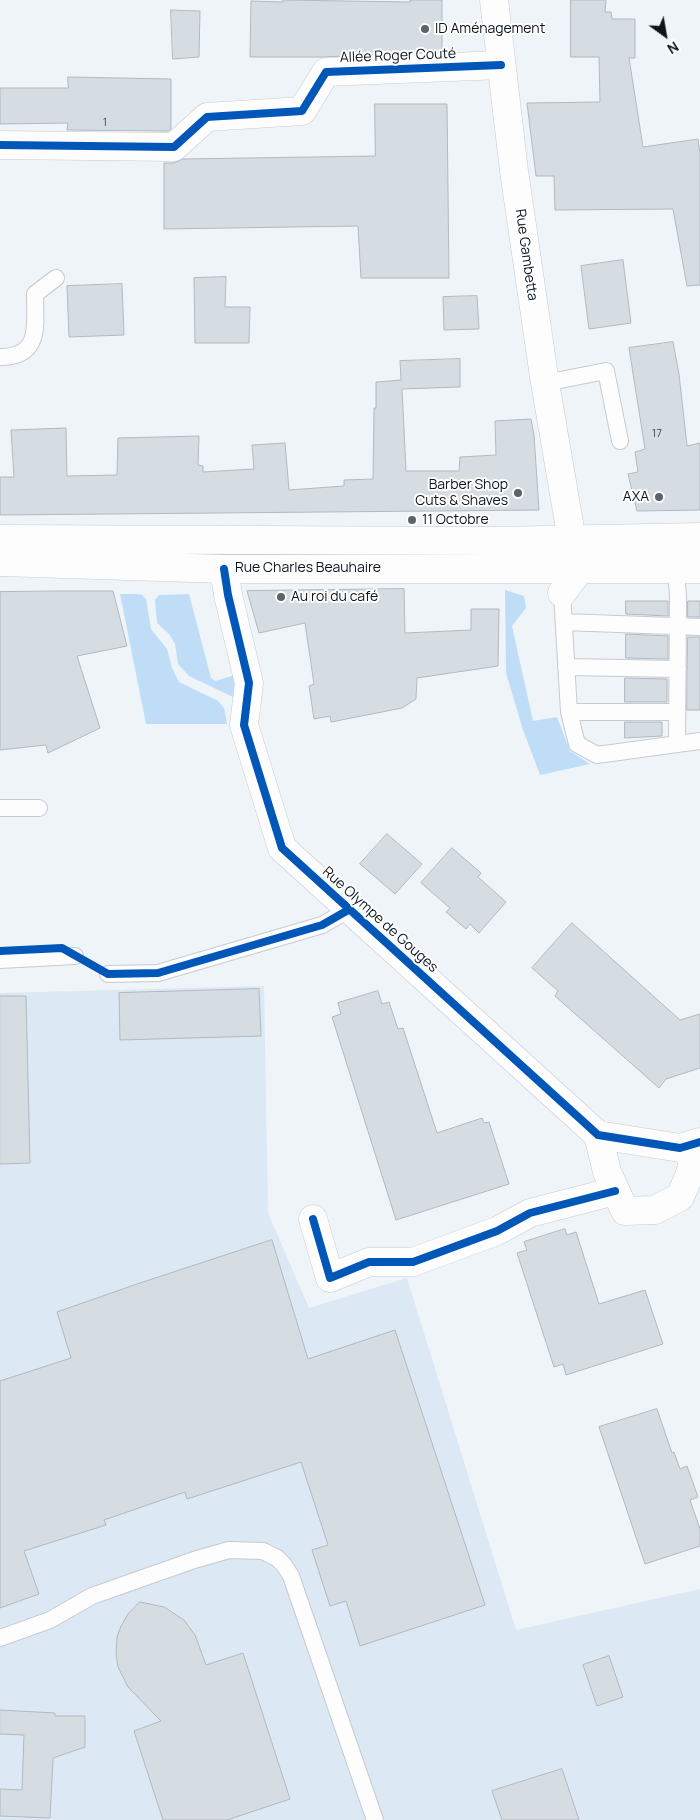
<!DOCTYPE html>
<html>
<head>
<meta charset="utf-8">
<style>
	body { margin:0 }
	#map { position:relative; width:700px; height:1820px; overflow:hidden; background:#eff4f9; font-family:Manrope,sans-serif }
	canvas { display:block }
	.north { position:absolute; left:640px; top:10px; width:50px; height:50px; -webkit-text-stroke:4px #fff; paint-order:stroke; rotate:148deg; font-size:14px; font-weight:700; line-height:20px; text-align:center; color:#0c141c }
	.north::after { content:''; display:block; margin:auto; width:18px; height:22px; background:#0c141c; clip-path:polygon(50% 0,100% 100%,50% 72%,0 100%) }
</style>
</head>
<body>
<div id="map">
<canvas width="700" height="1820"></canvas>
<div class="north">N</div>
</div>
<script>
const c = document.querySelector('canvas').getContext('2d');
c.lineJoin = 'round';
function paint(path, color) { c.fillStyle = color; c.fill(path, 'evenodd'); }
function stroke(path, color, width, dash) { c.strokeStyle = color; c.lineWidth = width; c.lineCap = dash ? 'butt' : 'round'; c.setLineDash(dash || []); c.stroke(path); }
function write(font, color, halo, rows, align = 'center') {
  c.font = font + ' Manrope,sans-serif'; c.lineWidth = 4; c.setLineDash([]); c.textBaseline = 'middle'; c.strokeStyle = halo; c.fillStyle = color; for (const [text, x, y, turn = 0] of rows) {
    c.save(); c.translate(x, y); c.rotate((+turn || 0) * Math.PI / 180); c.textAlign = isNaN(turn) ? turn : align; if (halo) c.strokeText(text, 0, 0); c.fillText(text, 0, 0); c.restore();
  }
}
const built = new Path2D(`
	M 264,986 L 268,1213 L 309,1308 L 407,1278 L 516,1630 L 700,1589 L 700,1820 L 0,1820 L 0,993 Z`);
const green = new Path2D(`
	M 505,590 L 524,596 L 526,608 L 512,626 L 533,721 L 557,717 L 570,751 L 590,764 L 540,775 L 523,730 L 506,673 Z
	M 120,594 L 138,594 L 142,595 L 146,599 L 151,629 L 167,649 L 172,668 L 179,682 L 218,701 L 224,708 L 227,724 L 146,724 Z
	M 189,594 L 211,678 L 215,681 L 235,675 L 240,685 L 233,697 L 189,676 L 178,664 L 175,644 L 170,635 L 157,623 L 155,600 L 159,595 Z`);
const building = new Path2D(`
	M 283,0 L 410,2 L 410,0 L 442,0 L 442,52 L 322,57 L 250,57 L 251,1 L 283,2 Z
	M 571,0 L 606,0 L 605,12 L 611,12 L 612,19 L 635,19 L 635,58 L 629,58 L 643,147 L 698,139 L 700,153 L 700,285 L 687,286 L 673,209 L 555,210 L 554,176 L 536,176 L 527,103 L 600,102 L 599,57 L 571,57 Z
	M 171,10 L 200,11 L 199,57 L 173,59 Z
	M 68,77 L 171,79 L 171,129 L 168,131 L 67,130 L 68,123 L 0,124 L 0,88 L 68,88 Z
	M 375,104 L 447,104 L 449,278 L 361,278 L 358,226 L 164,229 L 164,163 L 174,163 L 183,159 L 375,156 Z
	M 623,260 L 631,323 L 589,329 L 581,266 Z
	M 226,277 L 225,307 L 250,307 L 249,343 L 195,343 L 194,278 Z
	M 122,284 L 124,335 L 69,337 L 67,286 Z
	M 477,296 L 479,329 L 444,330 L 443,297 Z
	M 673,342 L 679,374 L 687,446 L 700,443 L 700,510 L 637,511 L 628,474 L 638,472 L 635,452 L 645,449 L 629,348 Z
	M 460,359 L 460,387 L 402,389 L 406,471 L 459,471 L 460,457 L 496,455 L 495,421 L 531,419 L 534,435 L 539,510 L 0,515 L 0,477 L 14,477 L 11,430 L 66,428 L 67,476 L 117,475 L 118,438 L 199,436 L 198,465 L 203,466 L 203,472 L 254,469 L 252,445 L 285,443 L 289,490 L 344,486 L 344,480 L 373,479 L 374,408 L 376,408 L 376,382 L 401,380 L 400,361 Z
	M 404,589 L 405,633 L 471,630 L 471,609 L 499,609 L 498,666 L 417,678 L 416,699 L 402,708 L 331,722 L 330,716 L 314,719 L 309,686 L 314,684 L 305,623 L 259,633 L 247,591 Z
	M 55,591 L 113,591 L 127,646 L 77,656 L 100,728 L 48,753 L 46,745 L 0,750 L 0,592 Z
	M 626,601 L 668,601 L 668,616 L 626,614 Z
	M 688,601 L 700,601 L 700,617 L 688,617 Z
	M 626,634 L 668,636 L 668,659 L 626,658 Z
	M 688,637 L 700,637 L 700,710 L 687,710 Z
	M 625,678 L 667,679 L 667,702 L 625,702 Z
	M 625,722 L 662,722 L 662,736 L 625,738 Z
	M 387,834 L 422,864 L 395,894 L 360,864 Z
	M 452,848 L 481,873 L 478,877 L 506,902 L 479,933 L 470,924 L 466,929 L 446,912 L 450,908 L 421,883 Z
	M 572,923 L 680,1020 L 700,1014 L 700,1068 L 666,1079 L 659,1088 L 555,996 L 558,991 L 532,968 Z
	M 259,989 L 261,1036 L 120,1040 L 119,993 Z
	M 378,991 L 382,1004 L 389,1002 L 398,1029 L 403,1028 L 437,1133 L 482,1118 L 484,1123 L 489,1122 L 509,1184 L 396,1220 L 332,1017 L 341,1014 L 338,1003 Z
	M 0,996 L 26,996 L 30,1163 L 0,1164 Z
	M 565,1229 L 567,1235 L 576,1232 L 599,1304 L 645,1290 L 663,1344 L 566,1375 L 563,1364 L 554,1367 L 517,1253 L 527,1250 L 524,1242 Z
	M 272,1240 L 308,1359 L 395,1330 L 485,1605 L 360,1646 L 346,1601 L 330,1606 L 312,1550 L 328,1545 L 301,1462 L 187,1499 L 185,1492 L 104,1520 L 106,1525 L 24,1551 L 39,1594 L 0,1608 L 0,1381 L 71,1358 L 57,1312 L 137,1284 Z
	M 657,1409 L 672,1453 L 674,1452 L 680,1469 L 687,1466 L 698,1497 L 690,1500 L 700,1529 L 700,1546 L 645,1564 L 599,1427 Z
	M 140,1602 L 164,1607 L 184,1620 L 195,1635 L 206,1665 L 243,1653 L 290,1799 L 227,1820 L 163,1820 L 134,1731 L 161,1721 L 128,1687 L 118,1667 L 116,1654 L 117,1637 L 121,1626 L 128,1614 Z
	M 609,1656 L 623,1697 L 597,1706 L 583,1665 Z
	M 0,1710 L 55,1713 L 55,1716 L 85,1716 L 85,1747 L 53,1758 L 50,1818 L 0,1816 L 0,1789 L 22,1790 L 24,1735 L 0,1734 Z
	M 562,1769 L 579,1820 L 502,1820 L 492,1791 Z`);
const lane = new Path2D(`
	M 0,357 C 42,357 35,325 35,294 L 56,278
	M 545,383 L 606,371 L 620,441
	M 676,569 L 678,596 L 677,744
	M 562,593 L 569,712 L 577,744 L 597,755 L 700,741
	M 564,622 L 700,627
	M 566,667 L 678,669
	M 569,712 L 677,712
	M 0,808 L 39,808
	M 0,960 L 75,956
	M 108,974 L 158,973 L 322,925 L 350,909
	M 0,1638 L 50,1620 L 92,1596 L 194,1560 L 229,1550 L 263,1551 L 277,1558 L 284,1565 L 291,1576 L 375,1820`);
const street = new Path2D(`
	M 0,145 L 174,147 L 207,117 L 302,111 L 326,72 L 501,65
	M 224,569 L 228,595 L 249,683 L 244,725 L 282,848 L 598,1135 L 680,1148 L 700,1142
	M 598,1135 L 607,1172 L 625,1211 L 655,1210 L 680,1197 L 690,1174 L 697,1143
	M 313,1219 L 330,1278 L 369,1262 L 413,1262 L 497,1231 L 530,1213 L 615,1191`);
const secondary = new Path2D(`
	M 494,0 L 514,171 L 545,383 L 572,540 L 550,556 L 514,558
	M 562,593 L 592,553 L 695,552 L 700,547`);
const primary = new Path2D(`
	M 0,539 L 496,541 L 700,537
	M 0,562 L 224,569 L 700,569`);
const cycleway = new Path2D(`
	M 0,145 L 174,147 L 207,117 L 302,111 L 326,72 L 501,65
	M 224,569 L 228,595 L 249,683 L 244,725 L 282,848 L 598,1135 L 680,1148 L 700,1142
	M 0,951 L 62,948 L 108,974 L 158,973 L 322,925 L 350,909
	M 313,1219 L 330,1278 L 369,1262 L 413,1262 L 497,1231 L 530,1213 L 615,1191`);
const markers = [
	[425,29,5,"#5b6269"],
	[518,493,5,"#5b6269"],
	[659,497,5,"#5b6269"],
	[412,520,5,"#5b6269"],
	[281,597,5,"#5b6269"]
];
const numberNames = [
	["1",105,123],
	["17",657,434]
];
const poiNames = [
	["ID Aménagement",435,29],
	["Barber Shop",508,485,"right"],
	["Cuts & Shaves",508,501,"right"],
	["AXA",649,497,"right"],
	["11 Octobre",422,520],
	["Au roi du café",291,597]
];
const streetNames = [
	["Allée Roger Couté",398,56,-2],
	["Rue Gambetta",526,255,82],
	["Rue Charles Beauhaire",308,568],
	["Rue Olympe de Gouges",380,920,42]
];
paint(built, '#dce8f3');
paint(green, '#c0ddf7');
paint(building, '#d5dce2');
stroke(building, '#b2b9bf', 1);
stroke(lane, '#c5cbd1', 18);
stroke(street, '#c5cbd1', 29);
stroke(secondary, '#c5cbd1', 29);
stroke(primary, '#c5cbd1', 29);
stroke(lane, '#fdfdfe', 16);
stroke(street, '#fdfdfe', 28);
stroke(secondary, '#fdfdfe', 28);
stroke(primary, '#fdfdfe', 28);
stroke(cycleway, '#0057b8', 8);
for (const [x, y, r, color] of markers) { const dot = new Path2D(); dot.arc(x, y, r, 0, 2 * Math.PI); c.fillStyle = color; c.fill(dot); stroke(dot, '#fff', 2); }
write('11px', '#3e464e', null, numberNames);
write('14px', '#0c141c', '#fff', poiNames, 'left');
write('14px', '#0c141c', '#fff', streetNames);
</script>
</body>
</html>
